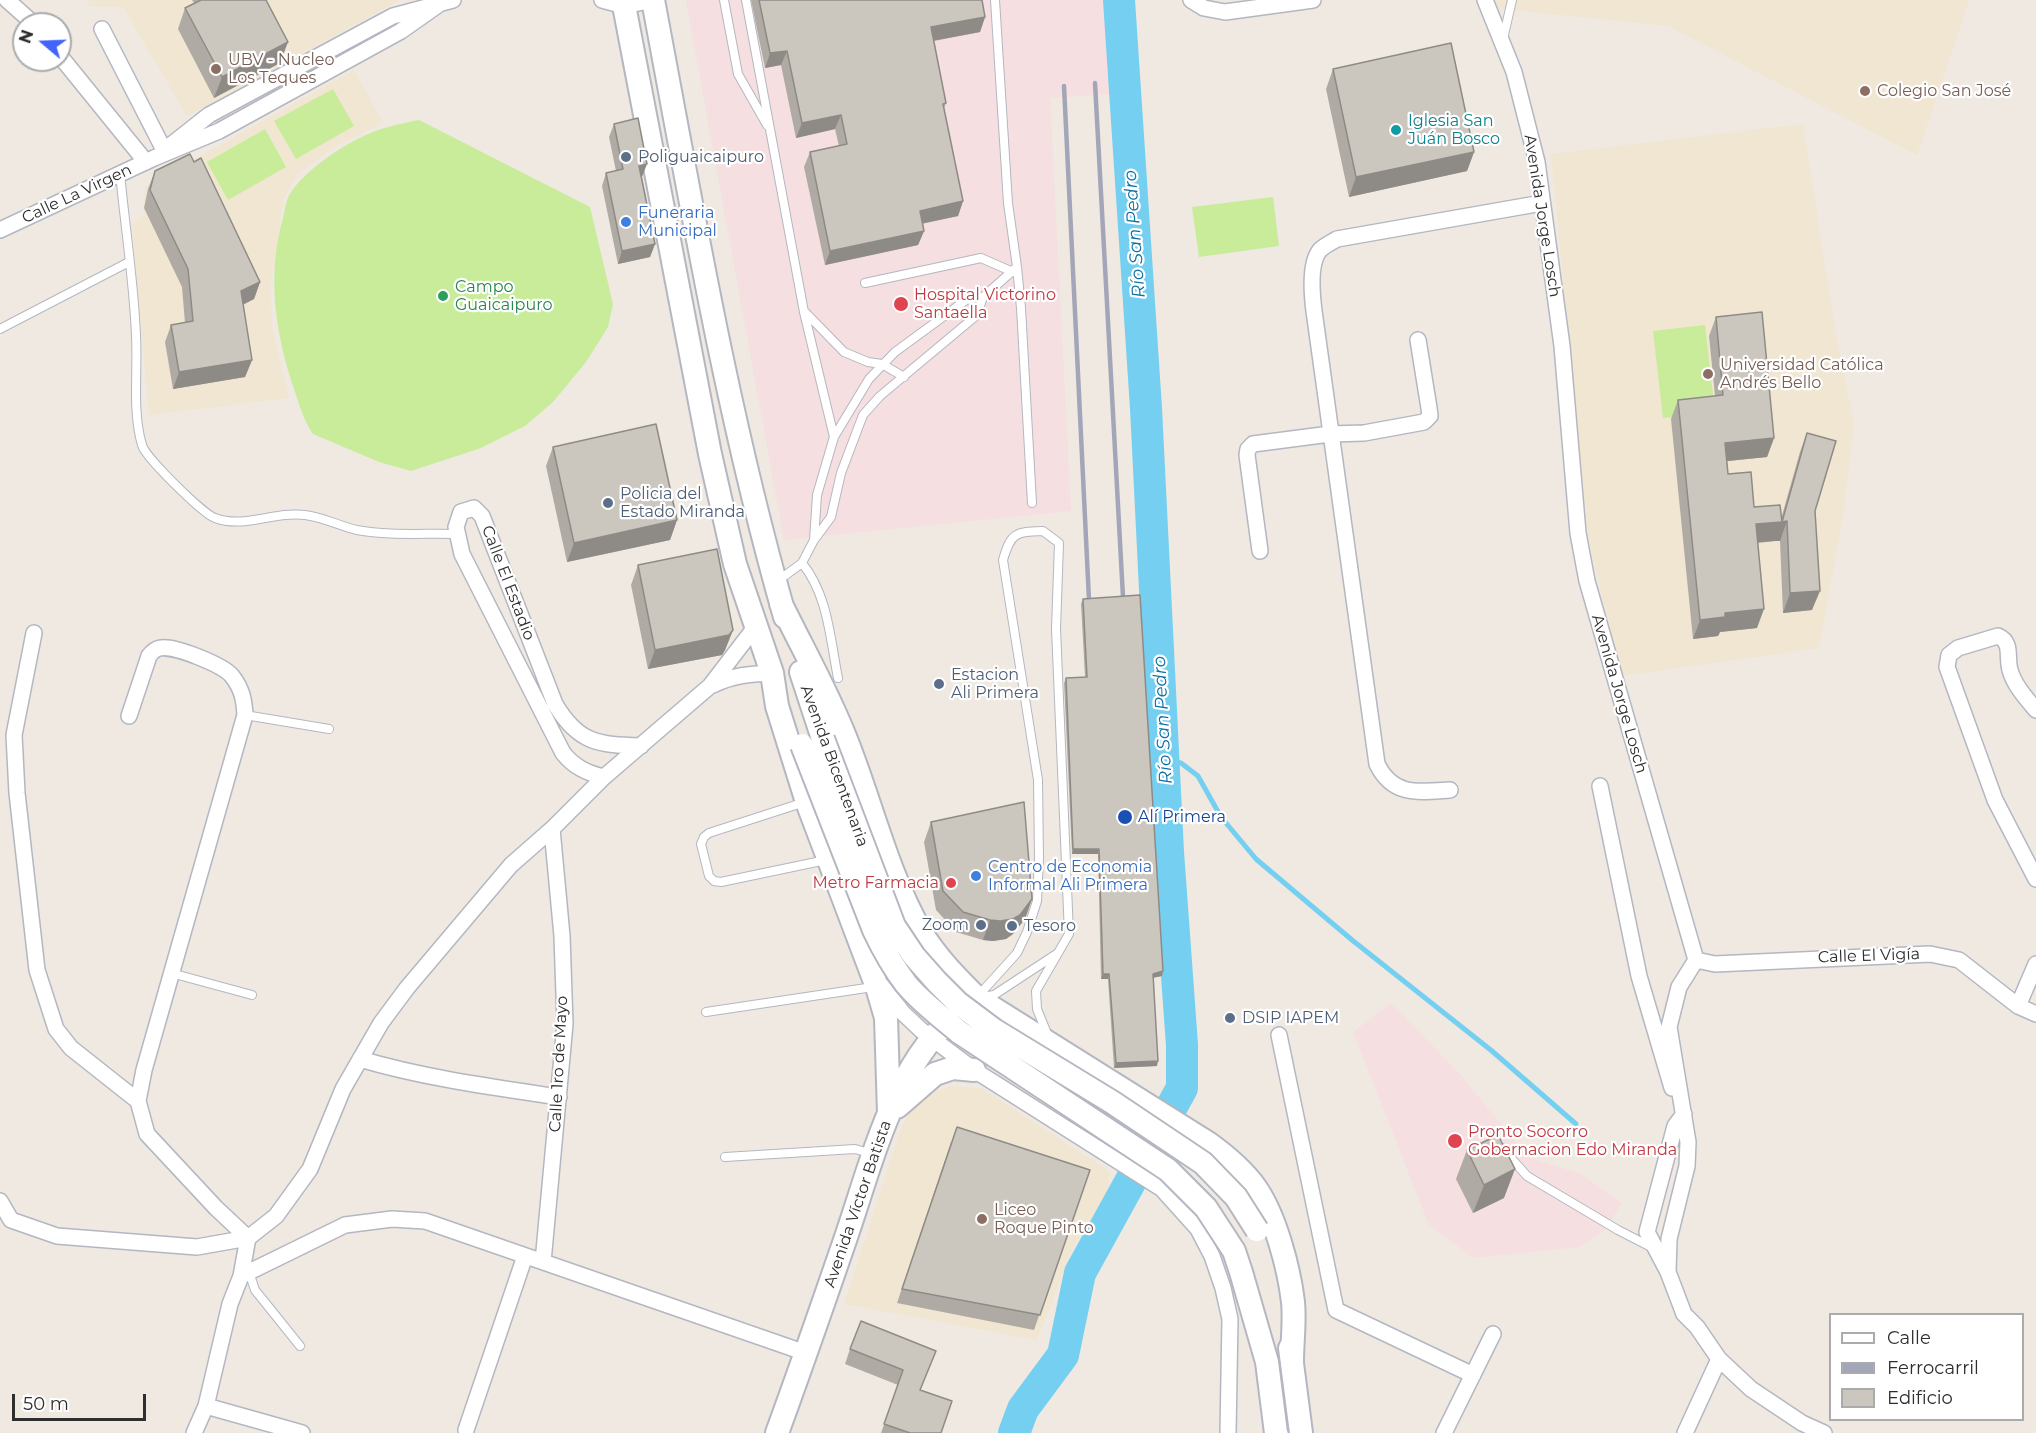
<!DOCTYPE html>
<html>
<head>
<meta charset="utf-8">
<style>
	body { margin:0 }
	#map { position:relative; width:2036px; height:1433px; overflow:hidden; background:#efe9e1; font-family:Montserrat,sans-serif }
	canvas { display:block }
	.legend { position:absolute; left:1829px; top:1313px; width:195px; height:108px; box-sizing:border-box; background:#fff; border:2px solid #ababab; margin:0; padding:8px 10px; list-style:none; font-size:18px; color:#2e2e2e }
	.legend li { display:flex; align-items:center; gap:12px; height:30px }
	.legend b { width:30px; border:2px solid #ababab }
	.north { position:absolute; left:12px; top:12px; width:60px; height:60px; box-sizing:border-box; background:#fff; border:2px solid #ababab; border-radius:50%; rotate:289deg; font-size:16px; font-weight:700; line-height:24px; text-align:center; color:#2e2e2e }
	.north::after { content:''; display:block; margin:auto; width:21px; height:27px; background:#4264fb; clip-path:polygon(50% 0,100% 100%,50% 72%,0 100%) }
	.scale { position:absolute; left:12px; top:1394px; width:134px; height:27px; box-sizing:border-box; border:3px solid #2e2e2e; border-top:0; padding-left:8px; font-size:18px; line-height:21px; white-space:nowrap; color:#2e2e2e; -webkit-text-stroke:4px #fff; paint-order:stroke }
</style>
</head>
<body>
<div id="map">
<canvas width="2036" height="1433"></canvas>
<ul class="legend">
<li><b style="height:8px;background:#fff"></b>Calle</li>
<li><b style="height:8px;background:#a3a6b8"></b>Ferrocarril</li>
<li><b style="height:16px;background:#cbc7bf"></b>Edificio</li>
</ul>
<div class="north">N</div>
<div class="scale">50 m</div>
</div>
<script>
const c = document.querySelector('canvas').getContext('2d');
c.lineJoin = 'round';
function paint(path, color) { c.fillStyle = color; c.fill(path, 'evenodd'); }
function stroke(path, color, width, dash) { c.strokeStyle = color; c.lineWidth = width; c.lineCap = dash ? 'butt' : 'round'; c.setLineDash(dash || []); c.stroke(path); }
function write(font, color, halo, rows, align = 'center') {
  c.font = font + ' Montserrat,sans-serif'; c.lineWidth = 4.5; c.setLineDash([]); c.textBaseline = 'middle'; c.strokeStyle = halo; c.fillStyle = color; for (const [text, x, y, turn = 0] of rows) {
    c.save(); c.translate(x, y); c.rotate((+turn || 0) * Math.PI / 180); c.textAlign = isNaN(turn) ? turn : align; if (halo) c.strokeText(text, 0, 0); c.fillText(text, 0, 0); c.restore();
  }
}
const education = new Path2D(`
	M 89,0 L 400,0 L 187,116 L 123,7 L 88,6 Z
	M 1492,0 L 1969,0 L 1917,155 L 1668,26 L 1495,8 Z
	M 354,70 L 383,123 L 339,144 L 298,174 L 284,198 L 270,288 L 273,333 L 289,398 L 149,415 L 132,224 L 144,215 L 145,187 Z
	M 1803,124 L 1834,324 L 1854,424 L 1843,515 L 1819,648 L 1621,676 L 1588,535 L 1551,154 Z
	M 954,1086 L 981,1088 L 1109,1171 L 1108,1195 L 1075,1243 L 1037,1340 L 844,1304 L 902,1126 L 910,1112 L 920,1102 L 938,1090 Z`);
const medical = new Path2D(`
	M 686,0 L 1106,0 L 1112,94 L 1050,98 L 1071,511 L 784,540 Z
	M 1391,1003 L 1459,1073 L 1528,1157 L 1581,1174 L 1622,1203 L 1605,1230 L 1579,1247 L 1473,1258 L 1429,1225 L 1353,1032 Z`);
const pitch = new Path2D(`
	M 333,89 L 354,126 L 296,159 L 274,121 Z
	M 419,120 L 590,207 L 613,304 L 608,327 L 586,362 L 553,402 L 525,426 L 481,448 L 411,471 L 379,462 L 313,434 C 304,421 300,407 295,392 C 276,337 266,276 283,218 C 285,210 286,199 291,192 C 310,165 356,135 388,127 C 398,124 409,122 419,120 Z
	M 265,129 L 286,167 L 228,200 L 207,162 Z
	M 1273,197 L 1279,246 L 1199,257 L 1192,207 Z
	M 1705,325 L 1715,412 L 1663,418 L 1653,331 Z`);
const stream = new Path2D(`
	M 1164,757 L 1181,763 L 1198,776 L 1221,817 L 1256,859 L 1352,940 L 1492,1051 L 1576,1124`);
const river = new Path2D(`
	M 1014,1433 L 1023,1409 L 1063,1355 L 1080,1273 L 1182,1088 L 1182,1045 L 1168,852 L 1146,408 L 1119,0`);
const lane = new Path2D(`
	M 724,0 L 738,74 L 767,125
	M 746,0 L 804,312 L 834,437
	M 995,0 L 1008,203 L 1017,267 L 1021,308 L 1032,503
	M 1503,39 L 1512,0
	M 120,173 C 125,227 134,282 136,336 C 138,372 132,411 142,445 C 145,457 203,514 215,518 C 245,529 273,511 305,515 C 323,517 339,526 357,530 C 389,536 424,533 457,534
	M 865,283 L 981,258 L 1013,272
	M 806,313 L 844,352 L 868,362 L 882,364 L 904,377
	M 0,329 L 129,262
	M 814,540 L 817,495 L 834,437 L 869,379 L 895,352 L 966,300 L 983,297
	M 802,563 C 828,595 830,638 838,678
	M 779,580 L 802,563 L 814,540 L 831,517 L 841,473 L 863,415 L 880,396 L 977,315 L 983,297 L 1017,267
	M 245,715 L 329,729
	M 805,802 L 709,833 L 704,837 L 701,844 L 709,876 L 714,881 L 721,882 L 826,860
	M 171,973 L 252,995
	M 979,995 L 1017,953 L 1027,932 L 1037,901 L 1039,858 L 1038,780 L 1003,560 C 1011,532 1016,532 1043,531 L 1059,543 L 1056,629 L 1069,934 L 1036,991 L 1037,1009 L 1048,1036
	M 984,997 L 994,995 L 1058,953
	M 706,1012 L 873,987
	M 1502,1148 L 1527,1176 L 1618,1230 L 1653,1248
	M 725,1157 L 855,1149 L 873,1154
	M 249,1272 L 255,1290 L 300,1346`);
const street = new Path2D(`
	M 7,0 L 34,24
	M 602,0 L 624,6 L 653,0
	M 1191,0 L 1204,8 L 1225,12 L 1313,0
	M 1485,0 L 1514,72 L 1537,162 L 1562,346 L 1578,533 L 1587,581 L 1696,960 L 1679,987 L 1669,1027 L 1688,1142 L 1687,1166 L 1669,1239 L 1668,1272
	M 102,29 L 164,150
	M 60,56 L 146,162
	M 171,145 L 209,115 L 393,16 L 453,0
	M 0,230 L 154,158 L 219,131 L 401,31 L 438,5
	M 1260,551 L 1247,455 L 1248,449 L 1253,444 L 1330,434 L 1364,433 L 1424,422 L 1430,416 L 1429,408 L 1418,340
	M 34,633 L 14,735 L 17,793 L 37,970 L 56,1029 L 71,1048 L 138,1101
	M 713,685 C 733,675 750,674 772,673
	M 2036,710 C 2026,698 2014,685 2010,670 C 2006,656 2013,643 1998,636 L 1958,648 L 1949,655 L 1947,667 L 1995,800 L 2036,879
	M 129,716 L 149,656 C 152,652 155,649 160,648 C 174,645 223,665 232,676 C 242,689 244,699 245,715 L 144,1070 L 138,1101 L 147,1134 L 216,1208 L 248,1238 L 241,1276
	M 604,777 C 587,773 574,767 563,753 L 462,554 L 456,527 L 461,512 L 474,508 L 482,516 L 555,704 C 578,743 598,745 641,746
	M 1600,786 L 1639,976 L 1672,1088
	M 1450,790 C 1419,792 1393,797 1377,764 L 1314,311 C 1312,295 1309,263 1320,250 C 1324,246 1332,242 1337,239 L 1542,203
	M 1696,960 L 1715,964 L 1930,954 L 1959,960 L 2018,1006 L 2036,964
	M 881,985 L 903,1013 L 921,1030 L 974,1070 L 1162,1189 L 1198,1229 L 1212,1256 L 1223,1288 L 1230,1319 L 1228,1433
	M 2018,1006 L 2036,1014
	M 1279,1035 L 1336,1310 L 1473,1375
	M 360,1059 C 424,1078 492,1087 559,1097
	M 1684,1114 L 1675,1126 L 1647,1232 L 1668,1272 L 1684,1314 L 1697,1327 L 1719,1359 L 1751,1389 L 1802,1423 L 1824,1433
	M 0,1201 L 11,1220 L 57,1236 L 197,1247 L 248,1238 L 276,1216 L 310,1169 L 343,1089 L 381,1023 L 407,988 L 511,865 L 552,829 L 604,777 L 710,686 L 756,626
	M 543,1262 L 565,1024 L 562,936 L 552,829
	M 206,1406 L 302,1433
	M 466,1430 L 525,1256
	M 194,1433 L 206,1406 L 230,1304 L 241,1276 L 345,1225 L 392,1219 L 425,1221 L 806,1353
	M 1444,1433 L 1493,1334
	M 1685,1433 L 1719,1359`);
const secondary = new Path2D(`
	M 623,0 L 710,454 L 735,564 L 772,673 L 777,706 L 807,802 L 877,987 L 886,1018 L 889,1113
	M 653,0 C 692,207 727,415 785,617
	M 781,604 C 802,647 825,688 843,732 C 870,797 886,871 921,932 C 936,957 956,977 977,998 L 1208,1143 C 1226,1156 1242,1169 1255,1187 C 1275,1215 1289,1268 1293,1302 C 1295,1321 1292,1342 1292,1362
	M 801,672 L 823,739
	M 897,1107 L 935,1074 L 953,1068 L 974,1070
	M 1290,1348 L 1301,1433
	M 777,1433 C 800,1370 822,1307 844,1243 C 871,1166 894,1061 961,1010`);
const rail = new Path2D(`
	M 1095,83 L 1123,597
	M 1064,86 L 1089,600`);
const secondaryBridge = new Path2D(`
	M 823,739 L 894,926 L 914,956 L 937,982 L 958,1003 L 994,1030 L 1112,1102 L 1203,1163 L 1236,1197 L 1257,1230
	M 802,745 L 874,930 C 883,949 893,967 906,984 C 921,1002 941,1017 959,1032 L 1168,1170 L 1206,1208 L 1234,1251 L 1241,1272 L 1267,1362 L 1276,1433`);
const wall = new Path2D(`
	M 192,0 L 266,0 L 280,63 L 214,98 L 178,29 L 185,8 L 194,3 Z
	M 751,0 L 982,0 L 985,17 L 980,32 L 934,41 L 946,103 L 944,108 L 963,201 L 958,216 L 922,224 L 924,231 L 918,245 L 825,265 L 804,167 L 810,152 L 839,146 L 835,129 L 796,138 L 781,65 L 765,68 Z
	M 1333,69 L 1474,152 L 1467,171 L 1349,197 L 1326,89 Z
	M 614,124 L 642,177 L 655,244 L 650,257 L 618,264 L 602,186 L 606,173 L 616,171 L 609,137 Z
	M 155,171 L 260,282 L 254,299 L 243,304 L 252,360 L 245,377 L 173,389 L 165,342 L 171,325 L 185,323 L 182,287 L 144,208 L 148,189 Z
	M 1716,317 L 1774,438 L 1767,457 L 1727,461 L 1728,474 L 1754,507 L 1781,519 L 1800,452 L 1807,433 L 1815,511 L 1812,610 L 1783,613 L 1780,541 L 1775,541 L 1776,538 L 1775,541 L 1758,543 L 1757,628 L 1720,632 L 1718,636 L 1693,639 L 1671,419 L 1678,400 L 1715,396 L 1709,336 Z
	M 553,447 L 677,520 L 670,540 L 567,562 L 546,466 Z
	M 638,565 L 733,630 L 725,650 L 722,655 L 648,669 L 631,585 Z
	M 1083,599 L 1162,976 L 1153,978 L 1157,1066 L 1114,1068 L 1108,979 L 1101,979 L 1098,854 L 1072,854 L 1064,683 L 1066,678 L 1085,677 L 1081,604 Z
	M 931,822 L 1032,899 L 1025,919 L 1013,934 L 1006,939 L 993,941 L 983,940 L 956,932 L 936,910 L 924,842 Z
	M 951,1142 L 1090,1170 L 1034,1330 L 897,1303 Z
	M 1467,1150 L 1504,1198 L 1473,1213 L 1456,1179 Z
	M 850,1349 L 930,1365 L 920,1390 L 941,1433 L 881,1433 L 898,1385 L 845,1364 Z`);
const shadedWall = new Path2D(`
	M 985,17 L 980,32 L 926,42 L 931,27 Z
	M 288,42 L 280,63 L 214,98 L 222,77 Z
	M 787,51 L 781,65 L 765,68 L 770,53 Z
	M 841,115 L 835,129 L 796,138 L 802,123 Z
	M 1474,152 L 1467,171 L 1349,197 L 1356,177 Z
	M 647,164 L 642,177 L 634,179 L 639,166 Z
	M 963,201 L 958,216 L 914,225 L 920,211 Z
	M 924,231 L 918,245 L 825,265 L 830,251 Z
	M 655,244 L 650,257 L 618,264 L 622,251 Z
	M 260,282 L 254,299 L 235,309 L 241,291 Z
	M 252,360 L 245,377 L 173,389 L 179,372 Z
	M 1774,438 L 1767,457 L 1718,462 L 1725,443 Z
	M 677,520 L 670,540 L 567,562 L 574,543 Z
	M 1787,521 L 1780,541 L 1775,541 L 1782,522 Z
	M 1782,522 L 1775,541 L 1749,543 L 1756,524 Z
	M 1820,591 L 1812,610 L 1783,613 L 1790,593 Z
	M 1764,609 L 1757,628 L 1720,632 L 1718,636 L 1693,639 L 1700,620 L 1725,613 Z
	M 733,630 L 725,650 L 722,655 L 648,669 L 655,650 Z
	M 1073,849 L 1099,849 L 1098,854 L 1072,854 Z
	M 1032,899 L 1025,919 L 1013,934 L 1006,939 L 993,941 L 983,940 L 990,920 Z
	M 1163,971 L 1162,976 L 1151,978 L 1153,974 Z
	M 1103,974 L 1109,974 L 1108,979 L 1101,979 Z
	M 1158,1061 L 1157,1066 L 1114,1068 L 1116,1063 Z
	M 1515,1169 L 1504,1198 L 1473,1213 L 1484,1185 Z`);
const building = new Path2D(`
	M 201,0 L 266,0 L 288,42 L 222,77 L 185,8 Z
	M 759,0 L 982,0 L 985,17 L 931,27 L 946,103 L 943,104 L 963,201 L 920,211 L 924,231 L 830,251 L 810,152 L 847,144 L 841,115 L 802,123 L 787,51 L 770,53 Z
	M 1451,43 L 1474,152 L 1356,177 L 1333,69 Z
	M 638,118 L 647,164 L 639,166 L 655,244 L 622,251 L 606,173 L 623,169 L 614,124 Z
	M 190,154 L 194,162 L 201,158 L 260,282 L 241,291 L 252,360 L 179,372 L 171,325 L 193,321 L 188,269 L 150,190 L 155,171 Z
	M 1762,312 L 1774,438 L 1725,443 L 1728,474 L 1751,472 L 1754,507 L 1780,505 L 1782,522 L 1756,524 L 1764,609 L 1725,613 L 1725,617 L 1700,620 L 1678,400 L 1723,395 L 1716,317 Z
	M 656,424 L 677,520 L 574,543 L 553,447 Z
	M 1807,433 L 1836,441 L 1815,511 L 1820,591 L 1790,593 L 1787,521 L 1782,522 Z
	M 717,549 L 733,630 L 729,635 L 655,650 L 638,565 Z
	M 1140,595 L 1163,971 L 1153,974 L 1158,1061 L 1116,1063 L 1109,974 L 1103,974 L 1099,849 L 1073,849 L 1066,678 L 1087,677 L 1083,599 Z
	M 1024,802 L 1032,899 L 1020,915 L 1013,919 L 1000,921 L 990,920 L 963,912 L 943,891 L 931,822 Z
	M 957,1127 L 1090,1170 L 1040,1315 L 902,1289 Z
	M 1498,1135 L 1515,1169 L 1484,1185 L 1467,1150 Z
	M 861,1321 L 936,1351 L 920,1390 L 952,1401 L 941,1433 L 910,1433 L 884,1424 L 903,1370 L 850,1349 Z`);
const markers = [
	[216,69,6,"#8d6e63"],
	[1865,91,6,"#8d6e63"],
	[1396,130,6,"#0f9aa8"],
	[626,157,6,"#5c6f8a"],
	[626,222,6,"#3f7fe0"],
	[443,296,6,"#2e9e5b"],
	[901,304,8,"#e0444e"],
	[1708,374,6,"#8d6e63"],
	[608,503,6,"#5c6f8a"],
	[939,684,6,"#5c6f8a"],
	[1125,817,8,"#1a4fb4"],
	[976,876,6,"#3f7fe0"],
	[951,883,6,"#e0444e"],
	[981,925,6,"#5c6f8a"],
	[1012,926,6,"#5c6f8a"],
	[1230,1018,6,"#5c6f8a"],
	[1455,1141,8,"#e0444e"],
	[982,1219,6,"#8d6e63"]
];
const educationNames = [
	["UBV - Nucleo",228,60],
	["Los Teques",228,78],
	["Colegio San José",1877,91],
	["Universidad Católica",1720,365],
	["Andrés Bello",1720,383],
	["Liceo",994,1210],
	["Roque Pinto",994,1228]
];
const cultureNames = [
	["Iglesia San",1408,121],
	["Juán Bosco",1408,139]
];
const serviceNames = [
	["Poliguaicaipuro",638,157],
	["Policia del",620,494],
	["Estado Miranda",620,512],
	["Estacion",951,675],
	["Ali Primera",951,693],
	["Zoom",969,925,"right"],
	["Tesoro",1024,926],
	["DSIP IAPEM",1242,1018]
];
const streetNames = [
	["Calle La Virgen",77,194,-25],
	["Avenida Jorge Losch",1542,216,81],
	["Calle El Estadio",508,583,69],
	["Avenida Jorge Losch",1619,694,74],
	["Avenida Bicentenaria",834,766,70],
	["Calle El Vigía",1869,956,-2],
	["Calle 1ro de Mayo",559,1064,-87],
	["Avenida Víctor Batista",858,1204,-71]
];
const shopNames = [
	["Funeraria",638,213],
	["Municipal",638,231],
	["Centro de Economia",988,867],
	["Informal Ali Primera",988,885]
];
const leisureNames = [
	["Campo",455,287],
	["Guaicaipuro",455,305]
];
const healthNames = [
	["Hospital Victorino",914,295],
	["Santaella",914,313],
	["Metro Farmacia",939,883,"right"],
	["Pronto Socorro",1468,1132],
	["Gobernacion Edo Miranda",1468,1150]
];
const transitNames = [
	["Alí Primera",1138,817]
];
const waterNames = [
	["Río San Pedro",1135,234,-94],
	["Río San Pedro",1163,720,-93]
];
paint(education, '#f0e6d1');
paint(medical, '#f5dfe0');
paint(pitch, '#c9ec9a');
stroke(stream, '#75cff0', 5);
stroke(river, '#75cff0', 32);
stroke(lane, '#b4b7c1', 10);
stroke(street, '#b4b7c1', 18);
stroke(secondary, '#b4b7c1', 26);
stroke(lane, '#fff', 8);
stroke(street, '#fff', 15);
stroke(secondary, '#fff', 22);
stroke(rail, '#a3a6b8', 4.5);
stroke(secondaryBridge, '#b4b7c1', 26, []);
stroke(secondaryBridge, '#fff', 22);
paint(wall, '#afaba4');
paint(shadedWall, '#8e8b86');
paint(building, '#cbc7bf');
stroke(building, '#8e8b86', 1.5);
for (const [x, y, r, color] of markers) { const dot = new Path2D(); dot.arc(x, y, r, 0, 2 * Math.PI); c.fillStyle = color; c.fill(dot); stroke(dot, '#fff', 2); }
write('16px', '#785e54', '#fff', educationNames, 'left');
write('16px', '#0d838f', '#fff', cultureNames, 'left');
write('16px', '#4e5e75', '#fff', serviceNames, 'left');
write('16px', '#2e2e2e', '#fff', streetNames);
write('16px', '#366cbe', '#fff', shopNames, 'left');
write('16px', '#27864d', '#fff', leisureNames, 'left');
write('16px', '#be3a42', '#fff', healthNames, 'left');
write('16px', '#164399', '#fff', transitNames, 'left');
write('italic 18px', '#0d6fa3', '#fff', waterNames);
</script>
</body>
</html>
